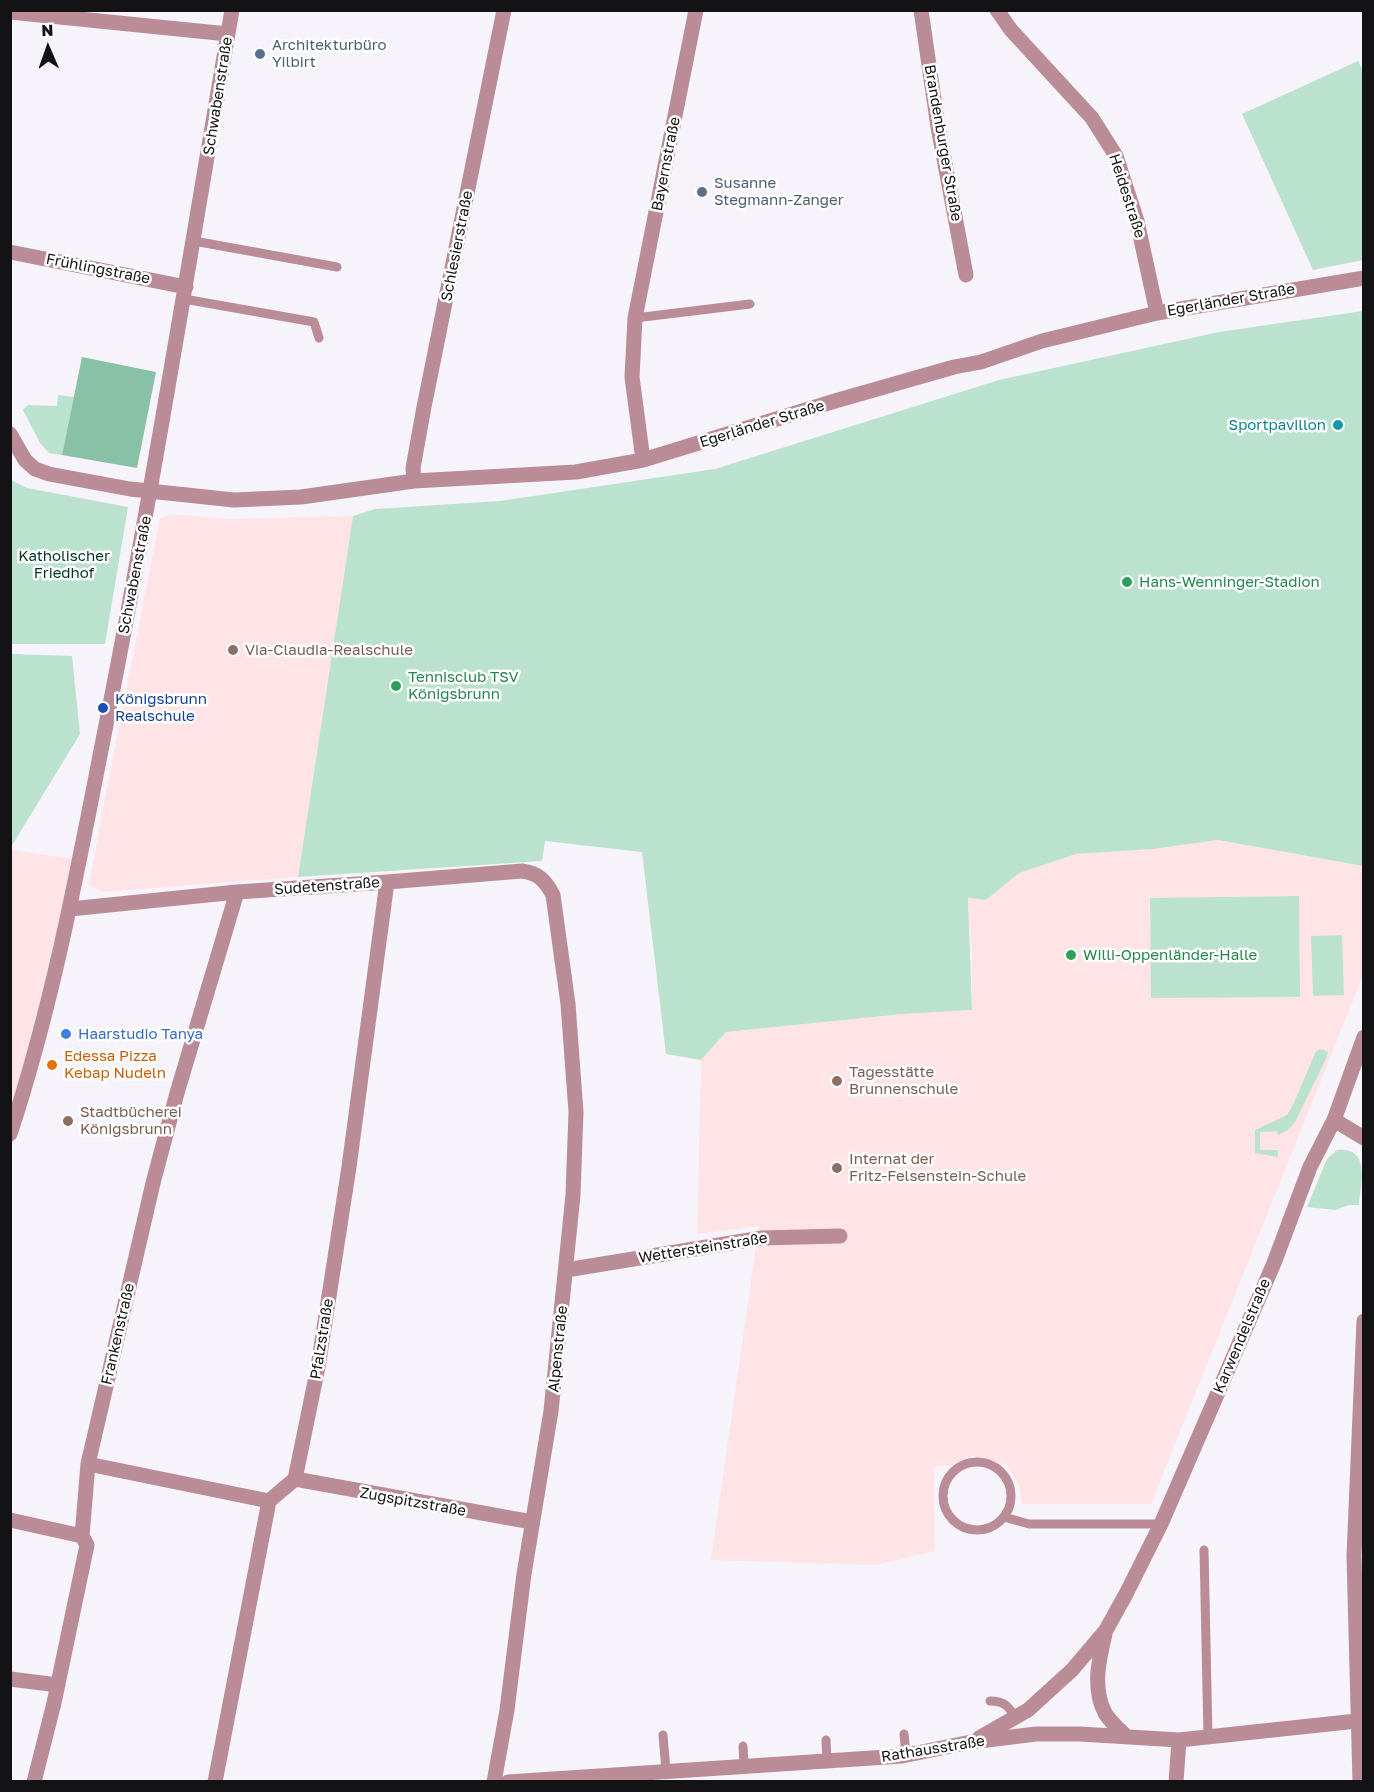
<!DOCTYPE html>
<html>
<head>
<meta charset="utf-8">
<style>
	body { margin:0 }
	#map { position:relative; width:1374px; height:1792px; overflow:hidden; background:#f7f3fa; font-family:"Golos Text",sans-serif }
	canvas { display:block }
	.frame { position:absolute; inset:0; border:12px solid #131214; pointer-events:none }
	.north { position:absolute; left:18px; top:18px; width:60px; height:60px; -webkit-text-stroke:4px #fff; paint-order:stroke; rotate:358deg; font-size:16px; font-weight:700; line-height:24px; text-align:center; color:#131214 }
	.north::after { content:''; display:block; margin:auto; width:21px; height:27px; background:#131214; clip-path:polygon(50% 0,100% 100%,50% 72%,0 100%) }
</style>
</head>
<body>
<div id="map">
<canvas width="1374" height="1792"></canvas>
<div class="frame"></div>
<div class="north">N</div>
</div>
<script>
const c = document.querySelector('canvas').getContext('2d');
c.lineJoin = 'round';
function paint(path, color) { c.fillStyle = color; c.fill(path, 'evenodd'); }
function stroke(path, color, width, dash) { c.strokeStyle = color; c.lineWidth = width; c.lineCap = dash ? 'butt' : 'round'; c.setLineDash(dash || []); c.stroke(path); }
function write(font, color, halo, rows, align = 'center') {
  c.font = font + ' "Golos Text",sans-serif'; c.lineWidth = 5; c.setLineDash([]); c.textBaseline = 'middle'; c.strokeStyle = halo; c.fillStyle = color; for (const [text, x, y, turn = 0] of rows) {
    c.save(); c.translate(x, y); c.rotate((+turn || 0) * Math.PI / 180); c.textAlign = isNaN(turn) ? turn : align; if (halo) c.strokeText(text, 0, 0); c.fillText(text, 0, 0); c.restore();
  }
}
const education = new Path2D(`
	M 172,514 L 227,519 L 353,516 L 298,877 L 102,892 L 89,885 L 105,798 L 160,518 Z
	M 1218,840 L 1363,866 L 1363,976 L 1151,1504 L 1022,1504 L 1019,1485 L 1007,1465 L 973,1456 L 951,1465 L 934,1467 L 935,1551 L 876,1565 L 711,1560 L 759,1226 L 697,1234 L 701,1060 L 726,1032 L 903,1014 L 972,1010 L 972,957 L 968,898 L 986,900 L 1019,873 L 1076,854 L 1153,849 Z
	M 11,850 L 74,859 L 12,1116 L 11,1116 Z`);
const green = new Path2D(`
	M 1358,61 L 1364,72 L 1363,260 L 1313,270 L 1242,114 Z
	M 1363,311 L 1363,866 L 1218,840 L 1153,849 L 1076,854 L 1019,873 L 986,900 L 968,898 L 972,1010 L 903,1014 L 726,1032 L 701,1060 L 666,1054 L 642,852 L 545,841 L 542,861 L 298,877 L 353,516 L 375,509 L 500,501 L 715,469 L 999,380 L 1219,332 Z
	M 58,395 L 74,397 L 62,455 L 49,453 L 40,443 L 23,410 L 28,405 L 57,406 Z
	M 11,480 L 27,488 L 128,507 L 105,644 L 11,644 Z
	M 11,654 L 72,656 L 80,734 L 11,847 Z
	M 1299,896 L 1300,997 L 1151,998 L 1150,898 Z
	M 1342,935 L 1344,995 L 1313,996 L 1311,936 Z
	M 1321,1049 L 1328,1052 L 1326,1059 L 1295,1122 L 1288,1130 L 1278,1135 L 1277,1131 L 1260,1132 L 1260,1150 L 1278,1150 L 1278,1157 L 1255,1153 L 1255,1130 L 1287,1115 L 1293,1105 L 1316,1051 Z
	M 1337,1150 C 1371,1147 1361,1183 1359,1205 L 1349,1205 L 1335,1210 L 1307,1207 L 1327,1159 Z`);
const forest = new Path2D(`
	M 82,357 L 156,372 L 137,468 L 62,455 Z`);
const lane = new Path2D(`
	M 194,241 L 337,267
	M 184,299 L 314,322 L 319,338
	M 635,318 L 750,304
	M943 1496a34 34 0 1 1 68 0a34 34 0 1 1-68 0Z
	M 1004,1517 L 1029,1524 L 1161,1524
	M 1204,1550 L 1208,1737
	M 990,1701 C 1005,1701 1008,1706 1016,1718
	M 904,1734 L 906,1755
	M 663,1735 L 666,1771
	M 826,1740 L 827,1761
	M 743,1746 L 744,1766`);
const street = new Path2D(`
	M 921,10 L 938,127 L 966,275
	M 997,10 L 1011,30 L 1092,118 L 1116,156 L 1137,221 L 1157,313
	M 10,12 L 228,34
	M 10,252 L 186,287
	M 10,434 L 25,460 L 35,469 L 49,474 L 130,489 L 234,500 L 301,497 L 414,481 L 576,472 L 643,460 L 835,401 L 954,367 L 981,362 L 1042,341 L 1157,313 L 1364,278
	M 643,460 L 632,377 L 635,318 L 696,10
	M 414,481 L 413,468 L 424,407 L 504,10
	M 70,909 L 237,892 L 387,882 L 522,871 C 538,873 545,880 553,895 L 568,1004 L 576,1112 L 573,1195 L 551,1411 L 524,1574 L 507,1710 L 494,1782
	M 1334,1120 L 1364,1138
	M 10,1134 C 54,1001 79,862 106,725 C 153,488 191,249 232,10
	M 566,1270 L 762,1238 L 840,1236
	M 88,1464 L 269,1501
	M 295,1479 L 532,1522
	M 10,1520 L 82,1536
	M 1105,1634 C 1099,1659 1092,1688 1105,1713 C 1110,1722 1120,1730 1127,1737
	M 10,1679 L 58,1685
	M 979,1738 L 1028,1710 L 1072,1670 L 1106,1630 L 1126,1594 L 1161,1524 L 1274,1263 L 1310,1167 L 1334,1120 L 1364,1037
	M 34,1782 L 54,1703 L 87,1545 L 82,1536 L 88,1464 L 153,1183 L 177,1093 L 237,892
	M 215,1782 L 269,1501 L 295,1479 L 318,1367 L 349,1167 L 387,882
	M 508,1782 L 902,1756 L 971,1742 L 1036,1734 L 1080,1734 L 1179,1740 L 1357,1721
	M 1176,1782 L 1179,1740
	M 1360,1782 L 1354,1556 L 1364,1321`);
const markers = [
	[260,54,6,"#5c6f8a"],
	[702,192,6,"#5c6f8a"],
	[1338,425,6,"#0f9aa8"],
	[1127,582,6,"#2e9e5b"],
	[233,650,6,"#8d6e63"],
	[396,686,6,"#2e9e5b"],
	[103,708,6,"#1a4fb4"],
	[1071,955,6,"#2e9e5b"],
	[66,1034,6,"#3f7fe0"],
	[52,1065,6,"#e8710a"],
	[837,1081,6,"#8d6e63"],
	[68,1121,6,"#8d6e63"],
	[837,1168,6,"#8d6e63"]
];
const serviceNames = [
	["Architekturbüro",272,45],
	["Yilbirt",272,62],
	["Susanne",714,183],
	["Stegmann-Zanger",714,200]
];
const streetNames = [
	["Schwabenstraße",218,96,-81],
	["Brandenburger Straße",943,143,80],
	["Bayernstraße",666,164,-79],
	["Heidestraße",1127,196,72],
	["Schlesierstraße",457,246,-79],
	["Frühlingstraße",98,269,11],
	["Egerländer Straße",1231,300,-10],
	["Egerländer Straße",762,424,-17],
	["Schwabenstraße",135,575,-79],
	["Sudetenstraße",327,886,-4],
	["Wettersteinstraße",703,1248,-9],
	["Frankenstraße",118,1334,-77],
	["Karwendelstraße",1242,1336,-67],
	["Pfalzstraße",322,1339,-81],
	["Alpenstraße",558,1349,-84],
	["Zugspitzstraße",413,1502,10],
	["Rathausstraße",933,1749,-9]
];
const cultureNames = [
	["Sportpavillon",1326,425]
];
const parkNames = [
	["Katholischer",64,556],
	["Friedhof",64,573]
];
const leisureNames = [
	["Hans-Wenninger-Stadion",1139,582],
	["Tennisclub TSV",408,677],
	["Königsbrunn",408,694],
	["Willi-Oppenländer-Halle",1083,955]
];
const educationNames = [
	["Via-Claudia-Realschule",245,650],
	["Tagesstätte",849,1072],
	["Brunnenschule",849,1089],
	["Stadtbücherei",80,1112],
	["Königsbrunn",80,1129],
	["Internat der",849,1159],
	["Fritz-Felsenstein-Schule",849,1176]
];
const transitNames = [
	["Königsbrunn",115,699],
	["Realschule",115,716]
];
const shopNames = [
	["Haarstudio Tanya",78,1034]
];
const foodNames = [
	["Edessa Pizza",64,1056],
	["Kebap Nudeln",64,1073]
];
paint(education, '#ffe4e7');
paint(green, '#bbe2ce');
paint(forest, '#88c1a6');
stroke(lane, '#ba8c98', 9);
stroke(street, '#ba8c98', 15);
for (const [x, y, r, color] of markers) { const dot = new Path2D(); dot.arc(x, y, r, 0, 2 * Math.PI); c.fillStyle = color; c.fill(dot); stroke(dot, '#fff', 2); }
write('15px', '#4e5e75', '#fff', serviceNames, 'left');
write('15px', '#131214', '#fff', streetNames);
write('15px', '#0d838f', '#fff', cultureNames, 'right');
write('15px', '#033524', '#fff', parkNames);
write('15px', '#27864d', '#fff', leisureNames, 'left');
write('15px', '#785e54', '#fff', educationNames, 'left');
write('15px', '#164399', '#fff', transitNames, 'left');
write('15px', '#366cbe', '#fff', shopNames, 'left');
write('15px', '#c56008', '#fff', foodNames, 'left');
</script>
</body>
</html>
